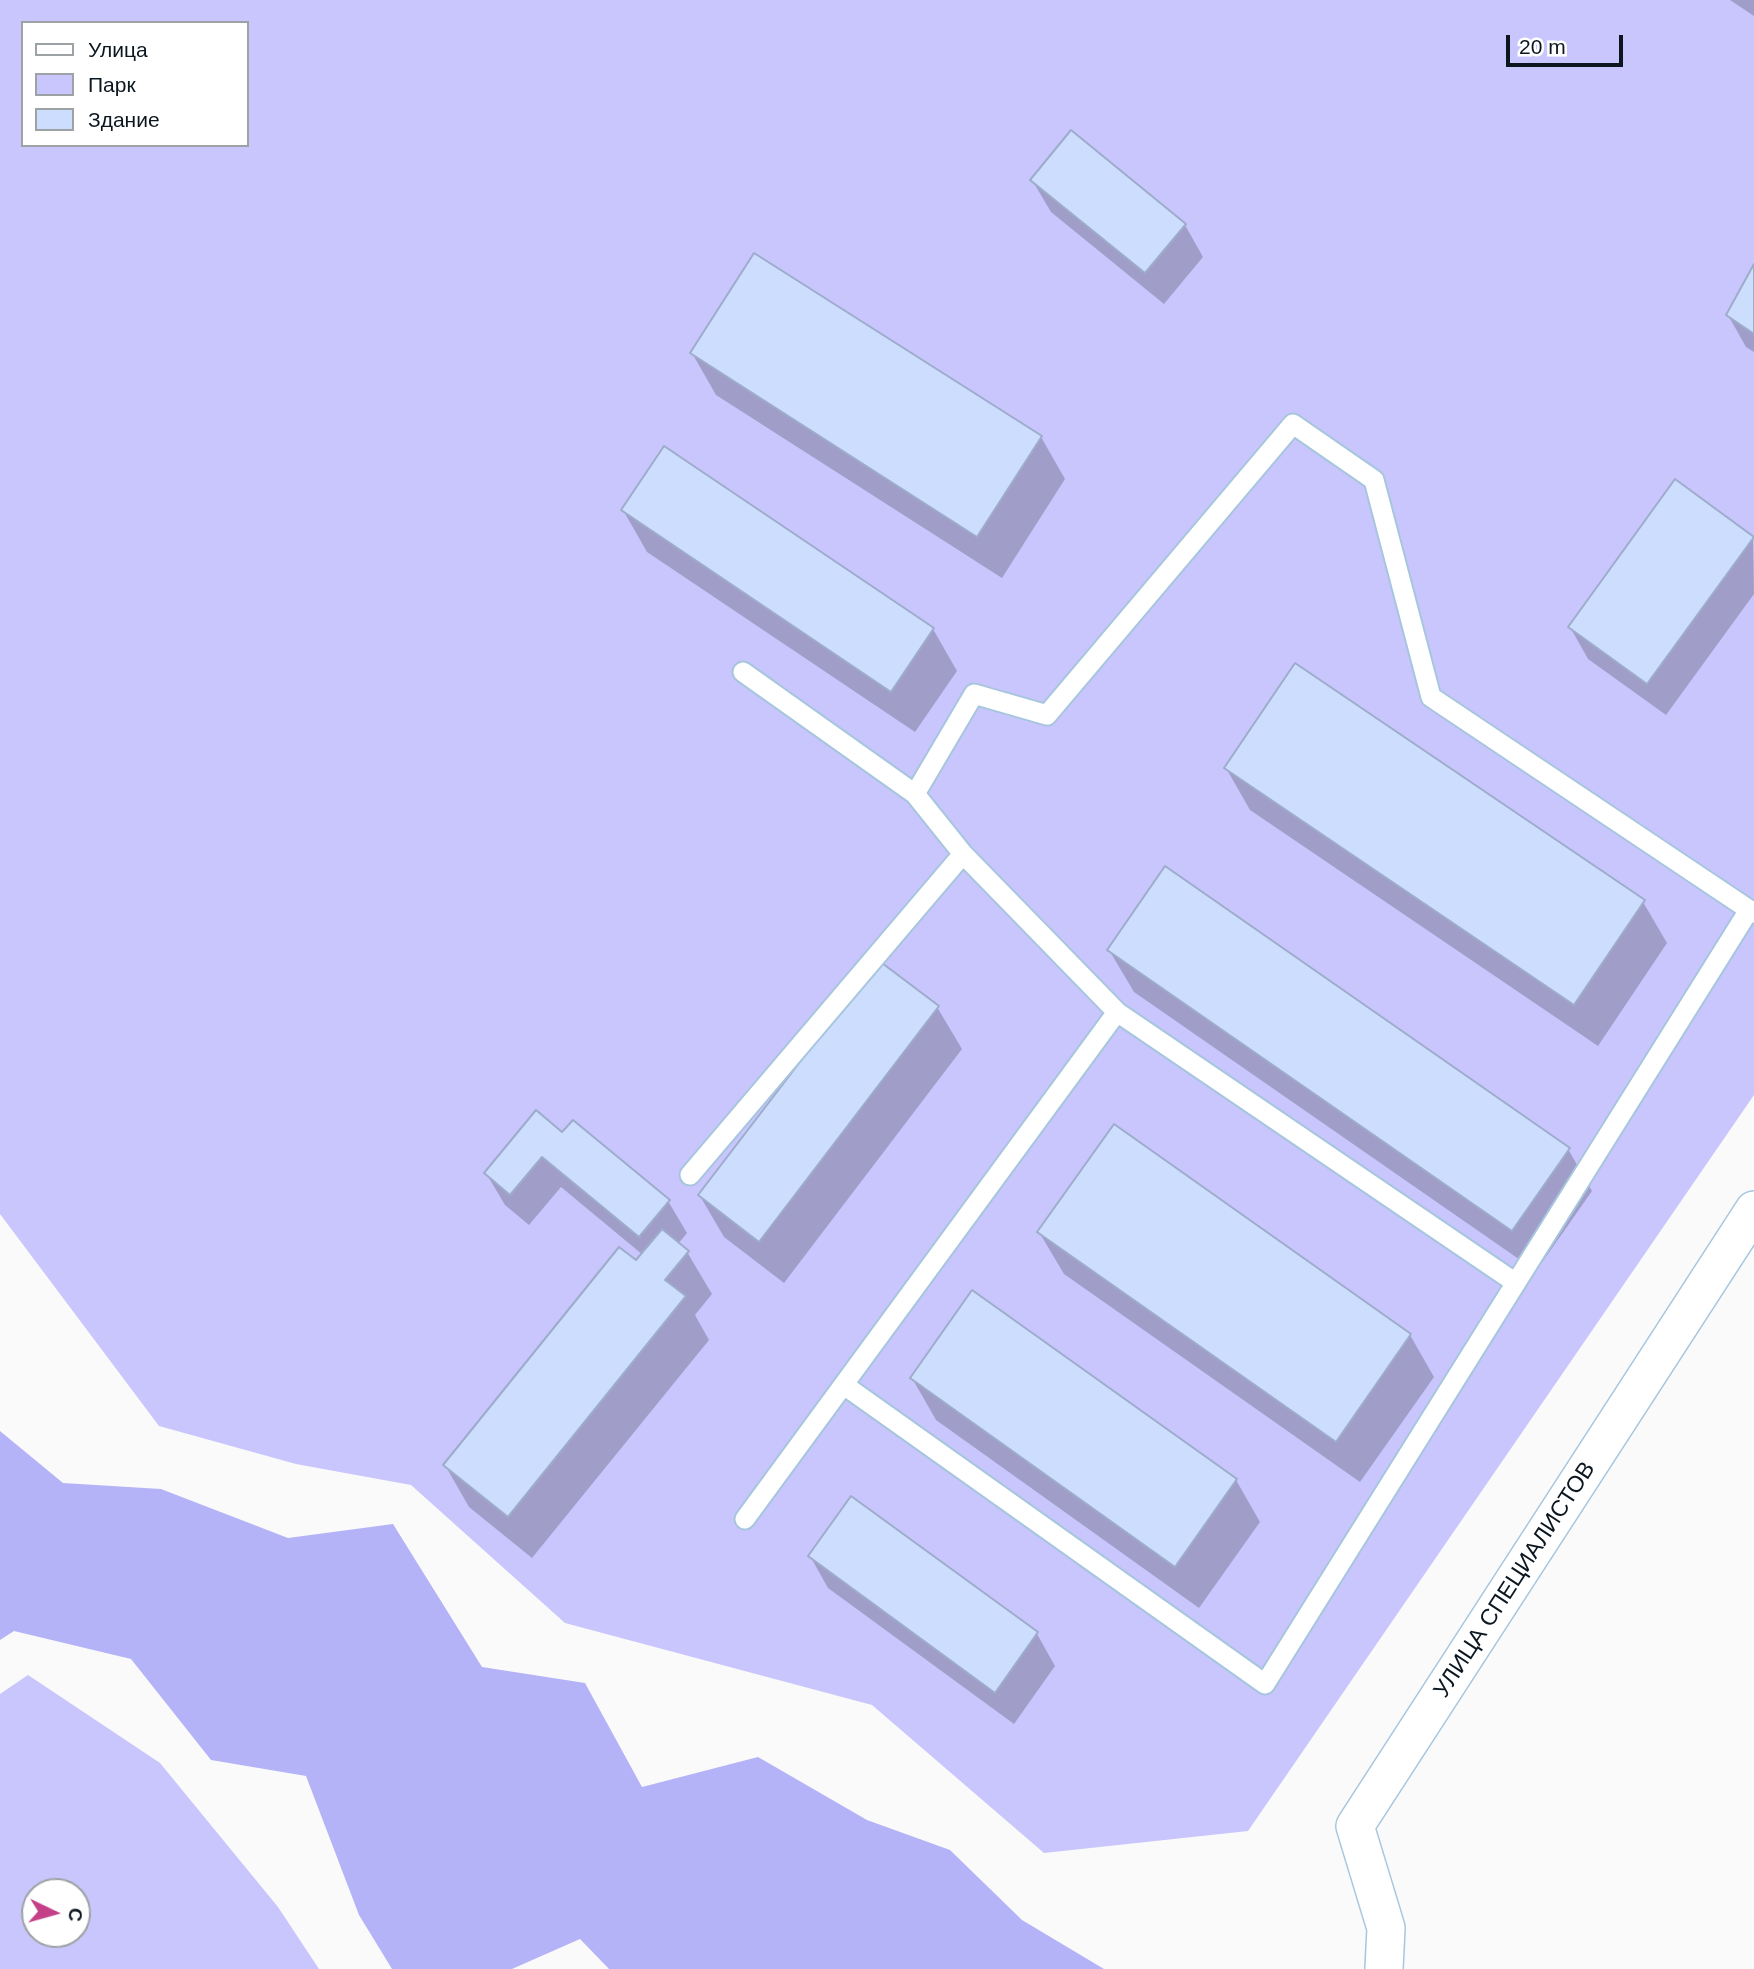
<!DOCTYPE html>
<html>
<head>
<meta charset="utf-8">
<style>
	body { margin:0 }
	#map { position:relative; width:1754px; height:1969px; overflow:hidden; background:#fafafa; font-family:Arial,sans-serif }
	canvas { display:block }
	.legend { position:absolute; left:21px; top:21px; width:228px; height:126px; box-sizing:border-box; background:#fff; border:2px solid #9da2a5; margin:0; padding:9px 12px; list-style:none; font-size:21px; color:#0b161f }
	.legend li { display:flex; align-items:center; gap:14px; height:35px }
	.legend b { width:35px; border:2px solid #9da2a5 }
	.north { position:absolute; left:21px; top:1878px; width:70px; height:70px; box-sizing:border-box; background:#fff; border:2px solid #9da2a5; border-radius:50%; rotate:95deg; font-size:19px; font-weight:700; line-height:28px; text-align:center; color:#0b161f }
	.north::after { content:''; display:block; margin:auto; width:24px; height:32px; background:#c44187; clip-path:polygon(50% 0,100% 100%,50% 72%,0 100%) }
	.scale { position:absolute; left:1506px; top:35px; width:117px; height:32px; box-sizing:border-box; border:4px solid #0b161f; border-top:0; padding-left:9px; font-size:21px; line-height:24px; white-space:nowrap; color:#0b161f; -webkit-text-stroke:5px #fff; paint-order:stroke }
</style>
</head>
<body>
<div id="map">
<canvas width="1754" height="1969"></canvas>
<ul class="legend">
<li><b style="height:9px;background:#fff"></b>Улица</li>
<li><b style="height:19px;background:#c8c6fc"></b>Парк</li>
<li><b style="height:19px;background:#cdddfe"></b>Здание</li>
</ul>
<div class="north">С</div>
<div class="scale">20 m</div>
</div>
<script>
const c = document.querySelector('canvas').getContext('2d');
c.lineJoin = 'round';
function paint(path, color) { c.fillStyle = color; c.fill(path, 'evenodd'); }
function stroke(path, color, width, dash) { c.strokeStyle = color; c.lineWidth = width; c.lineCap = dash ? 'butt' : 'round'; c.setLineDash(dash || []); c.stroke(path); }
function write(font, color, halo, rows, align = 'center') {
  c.font = font + ' Arial,sans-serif'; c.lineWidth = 5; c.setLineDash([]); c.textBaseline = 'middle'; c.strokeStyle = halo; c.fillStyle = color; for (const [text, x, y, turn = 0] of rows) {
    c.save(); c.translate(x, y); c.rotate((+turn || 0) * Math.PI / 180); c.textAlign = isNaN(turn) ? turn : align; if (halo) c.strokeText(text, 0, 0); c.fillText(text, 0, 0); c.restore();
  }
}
const green = new Path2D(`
	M 0,0 L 1754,0 L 1754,1095 L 1248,1831 L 1044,1853 L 872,1705 L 565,1623 L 411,1485 L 296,1464 L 159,1426 L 0,1214 ZM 23,23 L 247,23 L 247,145 L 23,145 Z
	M 28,1675 L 160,1763 L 278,1907 L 319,1969 L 0,1969 L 0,1694 ZM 35,1892 L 77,1892 L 77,1934 L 35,1934 Z`);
const forest = new Path2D(`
	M 0,1431 L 63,1483 L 161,1489 L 288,1538 L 393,1524 L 482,1667 L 585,1683 L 642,1787 L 758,1757 L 867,1820 L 950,1850 L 1022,1920 L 1104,1969 L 609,1969 L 580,1939 L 512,1969 L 392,1969 L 359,1915 L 306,1776 L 211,1760 L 131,1659 L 14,1631 L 0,1640 Z`);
const shadow = new Path2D(`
	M 1730,0 L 1754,0 L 1754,16 Z
	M 1032,180 L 1185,225 L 1203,257 L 1164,304 L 1051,212 Z
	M 1754,267 L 1754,352 L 1746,347 L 1728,315 Z
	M 692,353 L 1041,437 L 1065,479 L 1002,578 L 716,395 Z
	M 623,510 L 933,629 L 957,671 L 915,732 L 647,552 Z
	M 1753,538 L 1754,594 L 1666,715 L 1588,659 L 1570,627 Z
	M 1226,768 L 1643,902 L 1667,943 L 1598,1046 L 1250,810 Z
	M 1109,950 L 1568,1149 L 1592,1191 L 1536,1271 L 1134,992 Z
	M 937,1007 L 962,1049 L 784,1283 L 724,1237 L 700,1196 Z
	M 563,1134 L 668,1201 L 687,1233 L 678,1244 L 687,1252 L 712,1294 L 695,1315 L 709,1340 L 532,1558 L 469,1507 L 445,1465 L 643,1255 L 561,1187 L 529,1225 L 505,1205 L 486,1173 Z
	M 1039,1232 L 1410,1335 L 1434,1377 L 1360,1482 L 1064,1274 Z
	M 912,1378 L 1236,1480 L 1260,1522 L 1199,1608 L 936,1420 Z
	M 852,1499 L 1037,1634 L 1055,1666 L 1014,1724 L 828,1588 L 810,1556 Z`);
const building = new Path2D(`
	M 1071,130 L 1186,224 L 1145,273 L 1030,180 Z
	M 754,253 L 1042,436 L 977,537 L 690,353 Z
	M 1754,264 L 1754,334 L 1726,315 Z
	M 664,446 L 934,628 L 891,692 L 621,510 Z
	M 1675,479 L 1754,537 L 1647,684 L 1568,627 Z
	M 1295,663 L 1645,900 L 1574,1005 L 1224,768 Z
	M 1165,866 L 1570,1148 L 1512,1231 L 1107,950 Z
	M 878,960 L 939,1006 L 759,1242 L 698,1195 Z
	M 536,1110 L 562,1132 L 573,1120 L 670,1200 L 639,1237 L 542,1157 L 510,1195 L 484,1173 Z
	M 1114,1124 L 1411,1334 L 1336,1442 L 1037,1232 Z
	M 662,1229 L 689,1251 L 665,1280 L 686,1296 L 508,1517 L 443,1465 L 619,1247 L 636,1260 Z
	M 972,1290 L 1237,1479 L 1175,1567 L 910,1378 Z
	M 851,1496 L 1038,1632 L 995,1693 L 808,1556 Z`);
const service = new Path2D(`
	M 743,672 L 915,794
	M 963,854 L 1117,1012 L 1516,1283
	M 690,1175 L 963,854 L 915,794 L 974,694 L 1047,715 L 1293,424 L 1374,480 L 1431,697 L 1754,913
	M 844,1385 L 1265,1684 L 1749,910
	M 745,1519 L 1117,1012`);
const minor = new Path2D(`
	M 1384,1969 L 1386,1928 L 1355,1826 L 1754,1210`);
const streetNames = [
	["УЛИЦА СПЕЦИАЛИСТОВ",1515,1580,-57]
];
paint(green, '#c8c6fc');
paint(forest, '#b5b3f8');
paint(shadow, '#0003');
paint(building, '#cdddfe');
stroke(building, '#9daccb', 2);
stroke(service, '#a7c6de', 23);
stroke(minor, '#a7c6de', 40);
stroke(service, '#fff', 19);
stroke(minor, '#fff', 37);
write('23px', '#0b161f', '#fff', streetNames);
</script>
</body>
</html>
